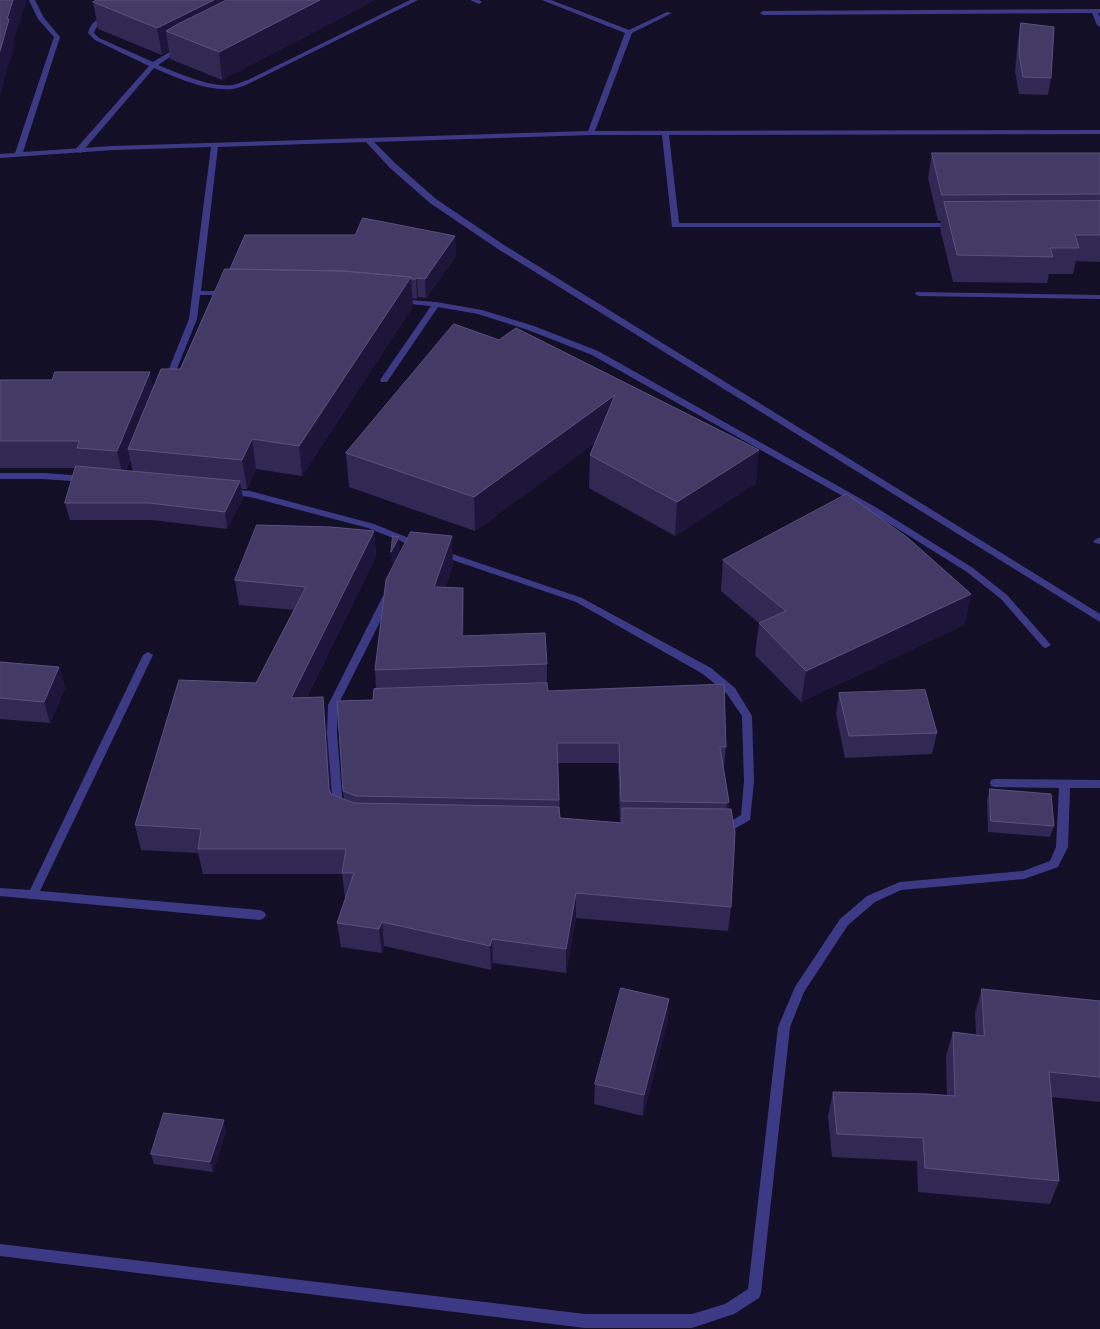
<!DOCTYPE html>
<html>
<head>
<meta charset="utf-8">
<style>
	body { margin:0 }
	canvas { display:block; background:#130f26 }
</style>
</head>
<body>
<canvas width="1100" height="1329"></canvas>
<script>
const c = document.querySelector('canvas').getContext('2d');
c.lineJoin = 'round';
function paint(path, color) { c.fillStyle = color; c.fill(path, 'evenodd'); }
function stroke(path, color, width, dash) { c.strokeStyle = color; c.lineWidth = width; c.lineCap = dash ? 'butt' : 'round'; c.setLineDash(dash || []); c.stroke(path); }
const service = new Path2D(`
	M 410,0 L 418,0 L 252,82 C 246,85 239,88 232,89 C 206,91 177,78 154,68 L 81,153 L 74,151 L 149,66 L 95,40 L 88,33 C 90,23 98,18 107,15 L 110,17 C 104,22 96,24 94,33 L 99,38 L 153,62 L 178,47 L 182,47 L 182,49 L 158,65 C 178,73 211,88 233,85 C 238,84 243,81 248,80 Z
	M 470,0 L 479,0 L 482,2 L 479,4 Z
	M 995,779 L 1100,780 L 1100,788 L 1070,788 L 1068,847 L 1058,867 L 1024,879 L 901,890 L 875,902 L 848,925 L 804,992 L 790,1027 L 761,1293 L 759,1298 L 734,1314 L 692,1328 L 585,1328 L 0,1256 L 0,1244 L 585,1314 L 692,1314 L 725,1304 L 748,1289 L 778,1027 L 795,987 L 840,919 L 867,896 L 900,882 L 1023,871 L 1050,861 L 1056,847 L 1059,788 L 995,787 L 991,786 L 990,783 L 991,780 Z`);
const minor = new Path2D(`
	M 29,0 L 35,0 L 44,18 L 60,37 L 23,152 L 113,146 L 588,131 L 625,33 L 542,0 L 551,0 L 629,30 L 667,12 L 672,13 L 632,33 L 595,131 L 1100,130 L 1100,134 L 669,135 L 679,223 L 957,223 L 958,225 L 954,227 L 672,227 L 662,135 L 591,135 L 374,142 L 396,164 L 436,199 L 504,245 L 1100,614 L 1100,622 L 498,249 L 430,203 L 390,168 L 366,142 L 218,147 L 201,291 L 226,291 L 230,293 L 226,295 L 200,295 L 197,319 L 172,381 L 168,384 L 165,383 L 164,381 L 189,319 L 211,147 L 113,150 L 0,158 L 0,154 L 15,153 L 54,37 L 38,19 Z
	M 1100,9 L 1100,13 L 1098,13 L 1100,17 L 1100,27 L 1097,25 L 1092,13 L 763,15 L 760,13 L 763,11 Z
	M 916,292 L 1100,295 L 1100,299 L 919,296 L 915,294 Z
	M 397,299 L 436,302 L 482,310 L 534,326 L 598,351 L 877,508 L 973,568 L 1007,595 L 1051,645 L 1046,648 L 1043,647 L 1001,599 L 967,572 L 871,512 L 592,355 L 528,330 L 478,314 L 438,307 L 387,382 L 381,382 L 380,380 L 431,306 L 400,303 L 396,301 Z
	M 0,473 L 43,473 L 85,476 L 89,479 L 85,482 L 43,479 L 0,479 Z
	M 228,489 L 250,491 L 374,524 L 421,543 L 423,545 L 418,548 L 368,528 L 250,497 L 225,494 L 223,492 Z
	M 1098,538 L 1100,538 L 1100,544 L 1095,543 L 1093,541 Z
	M 441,550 L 582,598 L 711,668 L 735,688 L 752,716 L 754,781 L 750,820 L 727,833 L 717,831 L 716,828 L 717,825 L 725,825 L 741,815 L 744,781 L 742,716 L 727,694 L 703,674 L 576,602 L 438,555 L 436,553 Z
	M 388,593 L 393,596 L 338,705 L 337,733 L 343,808 L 342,811 L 334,811 L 333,808 L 327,733 L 328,705 L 383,596 Z
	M 148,652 L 153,655 L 40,891 L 260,910 L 264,912 L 266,915 L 264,918 L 260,920 L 0,896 L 0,888 L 30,890 L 143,655 Z`);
const wall = new Path2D(`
	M 97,0 L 375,0 L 222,80 L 170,59 L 169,51 L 162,55 L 98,29 L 93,2 Z
	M 1021,23 L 1051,78 L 1048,95 L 1019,94 L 1015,71 L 1018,40 Z
	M 932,153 L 1100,153 L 1100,262 L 1076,261 L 1073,274 L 1049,274 L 1047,283 L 953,282 L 940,228 L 941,221 L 938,221 L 928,178 Z
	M 455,236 L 456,256 L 426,298 L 418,297 L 417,299 L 412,298 L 413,306 L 302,476 L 256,469 L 247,489 L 241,489 L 243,498 L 227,529 L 152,520 L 70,520 L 65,503 L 76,468 L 0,468 L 0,380 L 153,388 L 180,369 L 230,269 ZM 130,460 L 133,471 L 126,471 Z
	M 454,324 L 756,483 L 675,536 L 589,488 L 590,455 L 595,443 L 475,531 L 349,487 L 346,453 Z
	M 374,531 L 376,556 L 307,697 L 326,722 L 331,794 L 344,799 L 343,791 L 376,689 L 375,670 L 400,553 L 453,564 L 445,588 L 463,588 L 464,616 L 464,636 L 547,664 L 547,683 L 548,691 L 726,747 L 724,767 L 723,767 L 729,802 L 728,809 L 731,907 L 728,931 L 576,918 L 566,973 L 493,963 L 491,970 L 384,946 L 382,953 L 341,947 L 337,923 L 346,898 L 345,898 L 342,874 L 203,874 L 198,853 L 141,850 L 135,825 L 256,683 L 294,610 L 239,605 L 235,580 ZM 558,763 L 618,763 L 620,822 L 621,822 L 621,823 L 560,818 Z
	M 723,560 L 971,594 L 964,625 L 801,702 L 755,655 L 759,623 L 721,591 Z
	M 0,662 L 59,667 L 65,688 L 50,723 L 0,719 Z
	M 839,693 L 937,733 L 932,754 L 845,758 L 836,714 Z
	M 990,789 L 1054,826 L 1050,837 L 988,832 L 987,800 Z
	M 982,989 L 1100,1001 L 1100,1102 L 1051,1097 L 1059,1181 L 1050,1204 L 918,1192 L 917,1161 L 832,1157 L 828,1116 L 833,1092 L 947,1096 L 946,1056 L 953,1032 L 976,1035 L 975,1013 Z
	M 668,1019 L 643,1116 L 594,1104 L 595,1084 Z
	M 226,1131 L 213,1172 L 154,1164 L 151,1154 Z`);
const shadedWall = new Path2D(`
	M 13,0 L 27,0 L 14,39 L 15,43 L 0,95 L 0,51 L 7,19 Z
	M 214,0 L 272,0 L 166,31 L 169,51 L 162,55 L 157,28 Z
	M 320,0 L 375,0 L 222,80 L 219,52 Z
	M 455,236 L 456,256 L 426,298 L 425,279 Z
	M 411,277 L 413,306 L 302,476 L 299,446 Z
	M 417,278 L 418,297 L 417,299 L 416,279 Z
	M 150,372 L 155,398 L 128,449 L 130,460 L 123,477 L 117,451 Z
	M 615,395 L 614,429 L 475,531 L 474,497 Z
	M 252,439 L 256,469 L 247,489 L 242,460 Z
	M 759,450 L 756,483 L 675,536 L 677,502 Z
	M 240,481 L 243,498 L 227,529 L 225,512 Z
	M 374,531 L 376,556 L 294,723 L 291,698 Z
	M 452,536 L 453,564 L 436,615 L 434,587 Z
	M 399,537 L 400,559 L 393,574 L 391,552 Z
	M 463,588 L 464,616 L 464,664 L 462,636 Z
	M 971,594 L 964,625 L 801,702 L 806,671 Z
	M 59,667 L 65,688 L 50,723 L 44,702 Z
	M 323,697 L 326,722 L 333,814 L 329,789 Z
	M 729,802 L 726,822 L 725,823 L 727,803 Z
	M 576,893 L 576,918 L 566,973 L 566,949 Z
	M 382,922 L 384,946 L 382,953 L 379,929 Z
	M 492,939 L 493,963 L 491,970 L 490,946 Z
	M 669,999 L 668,1019 L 643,1116 L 644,1095 Z
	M 224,1120 L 226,1131 L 213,1172 L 210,1162 Z`);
const building = new Path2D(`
	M 0,0 L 13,0 L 7,19 L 9,19 L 0,51 Z
	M 97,0 L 214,0 L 157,28 L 93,2 Z
	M 227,0 L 320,0 L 219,52 L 166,31 L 178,24 Z
	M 1021,23 L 1054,27 L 1051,78 L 1023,77 L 1019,54 Z
	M 932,153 L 1100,153 L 1100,194 L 942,195 Z
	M 1100,201 L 1100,235 L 1075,235 L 1079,248 L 1050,248 L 1053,257 L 957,255 L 944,202 Z
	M 363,218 L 455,236 L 425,279 L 417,278 L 416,279 L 411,279 L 411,277 L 343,271 L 230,269 L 245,235 L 355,235 Z
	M 225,269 L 343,271 L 411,277 L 299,446 L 252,439 L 242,460 L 128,449 L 161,369 L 180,369 Z
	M 454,324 L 499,340 L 516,328 L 759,450 L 677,502 L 590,455 L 615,395 L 474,497 L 346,453 Z
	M 55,372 L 150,372 L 117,451 L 77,448 L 79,441 L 0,441 L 0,380 L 52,380 Z
	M 76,466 L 240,481 L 225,512 L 149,503 L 65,503 Z
	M 847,494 L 908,538 L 971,594 L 806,671 L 759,623 L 786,611 L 723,560 Z
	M 257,525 L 331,527 L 374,531 L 291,698 L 323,697 L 329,789 L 331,794 L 354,803 L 559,807 L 560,818 L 622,823 L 622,808 L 731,809 L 735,832 L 731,907 L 576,893 L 566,949 L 492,939 L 490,946 L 382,922 L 379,929 L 337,923 L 354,873 L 342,873 L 346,849 L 198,849 L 201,829 L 135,825 L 179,680 L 256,683 L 306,587 L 235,580 Z
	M 411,532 L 452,536 L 434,587 L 463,588 L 462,636 L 545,633 L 547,664 L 375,670 L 386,580 Z
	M 393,536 L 399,537 L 391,552 Z
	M 0,662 L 59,667 L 44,702 L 0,698 Z
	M 547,683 L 548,691 L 724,684 L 726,747 L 720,747 L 729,802 L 727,803 L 621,801 L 619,743 L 557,743 L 559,800 L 356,796 L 343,791 L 337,701 L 373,700 L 374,689 Z
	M 925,690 L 937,733 L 849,736 L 839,693 Z
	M 990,789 L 1051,794 L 1054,826 L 991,821 Z
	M 621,988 L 669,999 L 644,1095 L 595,1084 Z
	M 982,989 L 1100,1001 L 1100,1077 L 1049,1072 L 1059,1181 L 925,1168 L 923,1138 L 837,1134 L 833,1092 L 927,1094 L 955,1096 L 953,1032 L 984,1036 Z
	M 164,1113 L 224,1120 L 210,1162 L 151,1154 Z`);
paint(service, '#3d3a85');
paint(minor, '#3d3a85');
paint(wall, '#312854');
paint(shadedWall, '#1d163a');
paint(building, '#433a66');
stroke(building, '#5a527e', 1);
</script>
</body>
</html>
